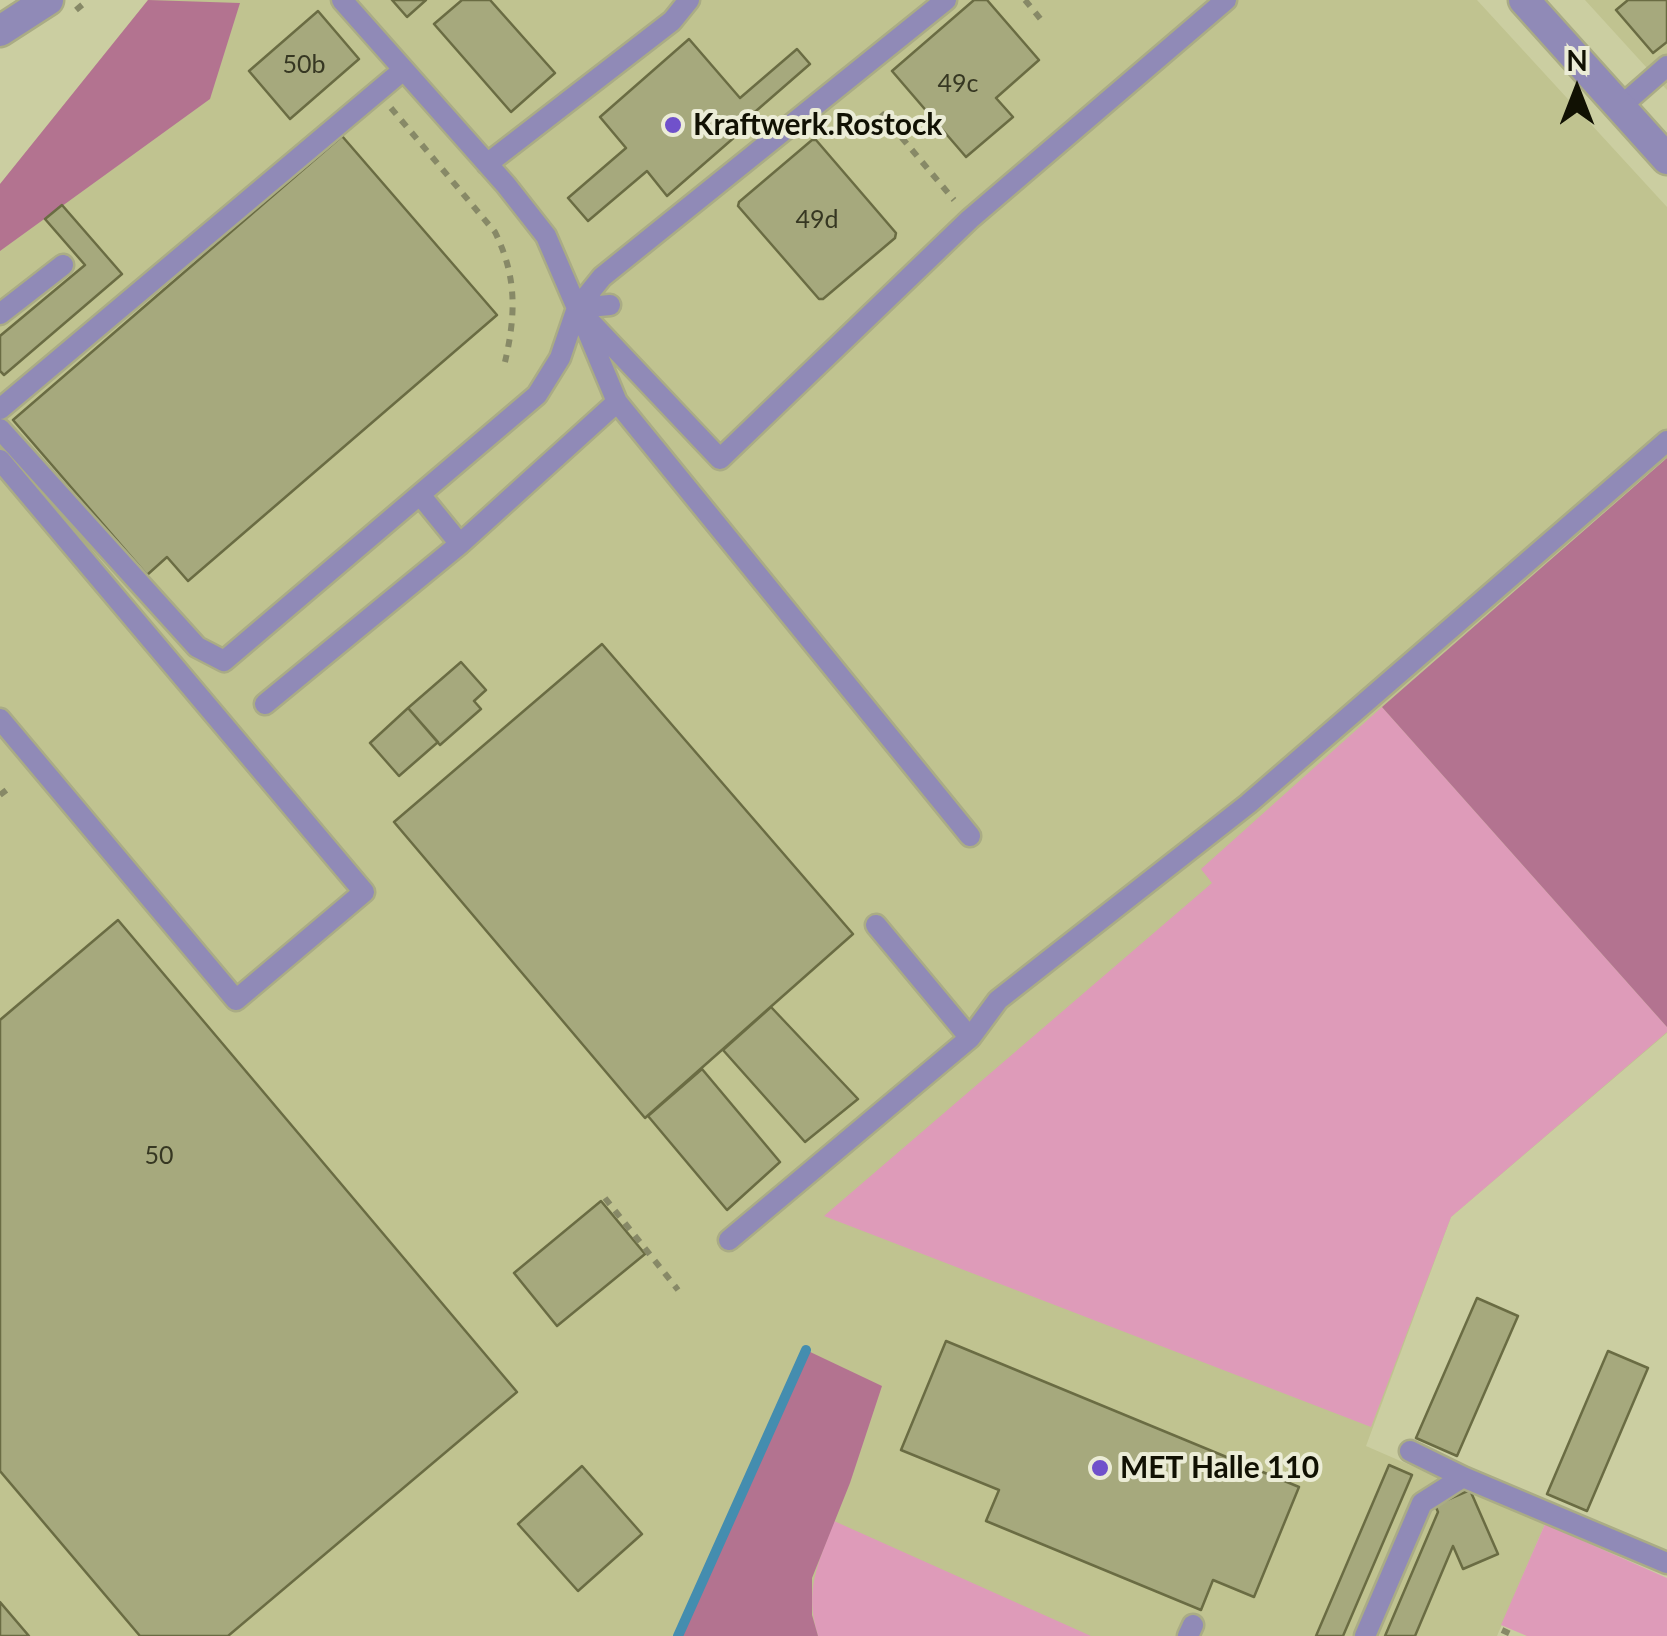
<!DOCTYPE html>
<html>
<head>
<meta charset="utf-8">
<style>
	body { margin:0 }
	#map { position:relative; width:1667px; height:1636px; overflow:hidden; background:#cbcea1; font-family:Lato,sans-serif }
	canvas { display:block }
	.north { position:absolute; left:1527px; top:40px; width:100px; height:100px; -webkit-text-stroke:8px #ebecd6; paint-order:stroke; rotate:0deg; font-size:28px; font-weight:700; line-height:40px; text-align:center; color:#111103 }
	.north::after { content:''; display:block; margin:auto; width:35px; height:45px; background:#111103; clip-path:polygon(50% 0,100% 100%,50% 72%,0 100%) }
</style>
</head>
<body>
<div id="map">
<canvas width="1667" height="1636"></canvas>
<div class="north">N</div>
</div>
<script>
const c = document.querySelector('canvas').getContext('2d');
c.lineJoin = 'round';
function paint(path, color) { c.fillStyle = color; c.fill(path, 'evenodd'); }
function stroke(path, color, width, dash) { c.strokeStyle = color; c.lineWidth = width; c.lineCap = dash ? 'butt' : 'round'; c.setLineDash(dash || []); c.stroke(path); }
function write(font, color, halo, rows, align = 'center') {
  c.font = font + ' Lato,sans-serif'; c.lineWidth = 8; c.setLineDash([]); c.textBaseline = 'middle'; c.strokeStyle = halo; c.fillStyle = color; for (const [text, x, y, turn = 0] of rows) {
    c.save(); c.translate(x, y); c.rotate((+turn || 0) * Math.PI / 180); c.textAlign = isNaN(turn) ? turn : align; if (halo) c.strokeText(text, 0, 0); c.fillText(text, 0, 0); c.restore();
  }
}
const built = new Path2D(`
	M 148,0 L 1477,0 L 1667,207 L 1667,1033 L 1451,1217 L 1366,1446 L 1545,1524 L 1497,1636 L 0,1636 L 0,184 Z
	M 1585,0 L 1667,0 L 1667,90 Z`);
const green = new Path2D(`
	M 1382,707 L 1667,1027 L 1667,1032 L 1451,1217 L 1371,1427 L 824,1216 L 1212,883 L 1201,869 Z
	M 834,1521 L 1091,1636 L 818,1636 C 804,1590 818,1564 834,1521 Z
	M 1545,1524 L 1667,1578 L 1667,1636 L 1527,1636 L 1501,1625 Z`);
const forest = new Path2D(`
	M 148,0 L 240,3 L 210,99 L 0,251 L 0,184 Z
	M 1667,458 L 1667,1027 L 1382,707 Z
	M 806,1350 L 882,1386 L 850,1483 L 812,1578 L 812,1615 L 818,1636 L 678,1636 Z`);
const stream = new Path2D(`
	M 678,1636 L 806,1350`);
const building = new Path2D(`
	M 392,0 L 426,0 L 407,17 Z
	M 462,0 L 490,0 L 555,73 L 511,112 L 434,24 Z
	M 974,0 L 987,0 L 1039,60 L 996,98 L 1013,117 L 966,157 L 892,71 Z
	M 1628,0 L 1667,0 L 1667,42 L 1653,53 L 1616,10 Z
	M 318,11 L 359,59 L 290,119 L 249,71 Z
	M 689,39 L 740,98 L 797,49 L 810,64 L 733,131 L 737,135 L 667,196 L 647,171 L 588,221 L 568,198 L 626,148 L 600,117 Z
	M 342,136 L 497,315 L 188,581 L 167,557 L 147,575 L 13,420 Z
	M 812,140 L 816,140 L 896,233 L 895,238 L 823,299 L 819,299 L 738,206 L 739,202 Z
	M 62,205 L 122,274 L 4,375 L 0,371 L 0,336 L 85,265 L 45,219 Z
	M 602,644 L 853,934 L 645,1118 L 394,822 Z
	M 461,662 L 486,690 L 474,701 L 481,709 L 440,745 L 408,708 Z
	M 408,708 L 438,742 L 399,776 L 370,743 Z
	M 118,920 L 517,1392 L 228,1636 L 140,1636 L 0,1471 L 0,1020 Z
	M 771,1007 L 858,1099 L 805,1142 L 723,1050 Z
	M 702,1069 L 780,1162 L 727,1210 L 648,1116 Z
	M 601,1201 L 645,1254 L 557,1326 L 514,1273 Z
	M 1477,1298 L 1518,1316 L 1457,1456 L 1416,1438 Z
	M 946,1341 L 1299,1487 L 1254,1597 L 1213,1580 L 1201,1610 L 986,1521 L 999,1490 L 901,1450 Z
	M 1608,1351 L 1648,1368 L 1587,1511 L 1547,1494 Z
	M 1389,1465 L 1412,1475 L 1343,1636 L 1316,1636 Z
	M 582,1466 L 642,1534 L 578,1591 L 518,1524 Z
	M 1470,1490 L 1498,1554 L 1463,1569 L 1453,1546 L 1415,1636 L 1385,1636 L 1438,1512 L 1435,1505 Z
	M 0,1602 L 29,1636 L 0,1636 Z`);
const path = new Path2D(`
	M 1025,0 L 1043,22
	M 76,10 L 88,0
	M 391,108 L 495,232 C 517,277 516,314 505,362
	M 881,113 L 954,200
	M 0,795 L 9,788
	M 605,1198 L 678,1290
	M 1502,1630 L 1515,1636`);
const service = new Path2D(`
	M 1620,107 L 1667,66
	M 487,164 L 672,21 L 689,0
	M 577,308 L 720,459 L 970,219 L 1226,0
	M 577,308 L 602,277 L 946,0
	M 577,308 L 610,305
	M 0,314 L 63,265
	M 584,323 L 617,402 L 970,836
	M 0,409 L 402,71
	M 0,429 L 197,647 L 224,661 L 537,395 L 560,358 L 577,308 L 546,236 L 506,185 L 342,0
	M 0,460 L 364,892 L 236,1000 L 0,719
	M 421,496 L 460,544
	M 265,704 L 460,544 L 617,402
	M 970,1038 L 998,1000 L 1248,804 L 1667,441
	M 729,1240 L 970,1038 L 876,925
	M 1410,1451 L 1463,1477
	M 1188,1636 L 1193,1625
	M 1365,1636 L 1422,1503 L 1463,1477 L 1667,1563`);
const minor = new Path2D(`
	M 1524,0 L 1667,159
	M 0,31 L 48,0`);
const markers = [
	[673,125,10,"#7051cb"],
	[1100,1468,10,"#7051cb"]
];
const numberNames = [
	["50b",304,65],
	["49c",958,84],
	["49d",817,220],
	["50",159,1156]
];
const poiNames = [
	["Kraftwerk.Rostock",693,125],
	["MET Halle 110",1120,1468]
];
paint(built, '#c0c390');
paint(green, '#de9bb9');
paint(forest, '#b37390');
stroke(stream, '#448daf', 10);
paint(building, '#a6a97d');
stroke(building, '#6a6c43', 2.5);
stroke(service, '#aaac85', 25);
stroke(minor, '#aaac85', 35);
stroke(path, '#878967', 6, [8, 8]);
stroke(service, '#908ab7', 20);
stroke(minor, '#908ab7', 30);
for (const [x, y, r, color] of markers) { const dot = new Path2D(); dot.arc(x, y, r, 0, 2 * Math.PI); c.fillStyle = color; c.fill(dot); stroke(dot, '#ebecd6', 4); }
write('25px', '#363722', null, numberNames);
write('bold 30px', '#111103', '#ebecd6', poiNames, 'left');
</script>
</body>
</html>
